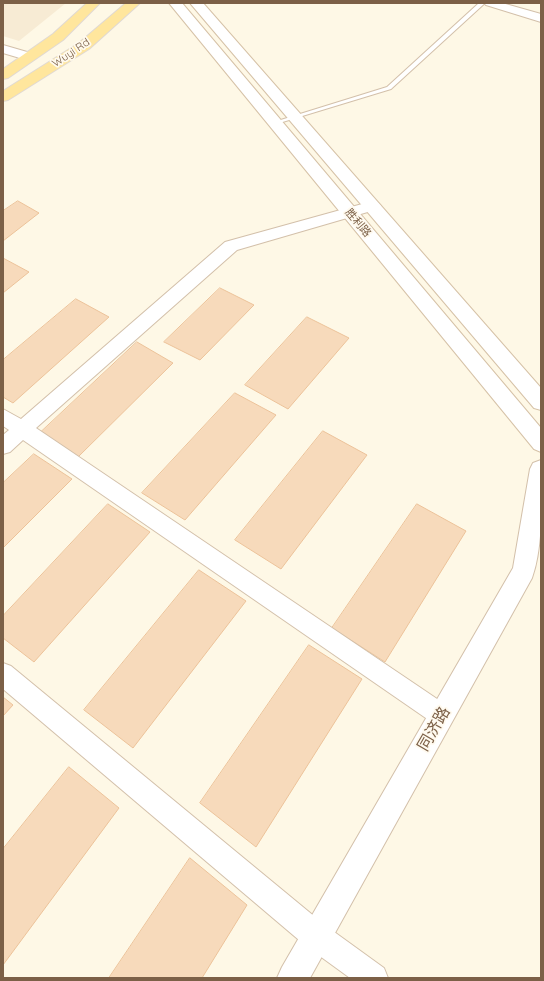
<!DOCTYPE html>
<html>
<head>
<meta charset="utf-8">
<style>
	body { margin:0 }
	#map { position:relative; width:544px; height:981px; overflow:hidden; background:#fef8e6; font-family:Quicksand,sans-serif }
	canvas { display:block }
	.frame { position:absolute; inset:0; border:4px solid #7c6047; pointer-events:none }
</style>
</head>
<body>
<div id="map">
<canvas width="544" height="981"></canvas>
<div class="frame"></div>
</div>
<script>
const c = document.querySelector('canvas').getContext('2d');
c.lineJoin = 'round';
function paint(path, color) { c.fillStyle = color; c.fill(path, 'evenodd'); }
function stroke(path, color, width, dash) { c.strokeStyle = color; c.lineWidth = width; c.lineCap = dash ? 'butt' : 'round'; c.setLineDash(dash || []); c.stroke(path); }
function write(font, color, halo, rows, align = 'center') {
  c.font = font + ' Quicksand,"Noto Sans SC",sans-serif'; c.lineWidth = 3.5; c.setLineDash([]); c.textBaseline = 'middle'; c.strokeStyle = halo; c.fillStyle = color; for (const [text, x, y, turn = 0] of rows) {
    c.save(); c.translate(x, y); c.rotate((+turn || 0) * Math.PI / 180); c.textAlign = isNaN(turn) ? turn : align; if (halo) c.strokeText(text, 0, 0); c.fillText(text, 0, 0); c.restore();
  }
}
const residential = new Path2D(`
	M 3,3 L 66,3 L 19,41 L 3,36 Z`);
const building = new Path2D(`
	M 18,201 L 39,213 L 3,241 L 3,211 Z
	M 3,258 L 29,272 L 3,293 Z
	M 220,288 L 254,305 L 200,360 L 164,342 Z
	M 76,299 L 109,317 L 13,403 L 3,397 L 3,360 Z
	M 307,317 L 349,338 L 288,409 L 245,385 Z
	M 137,342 L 173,363 L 78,457 L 40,433 Z
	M 235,393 L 276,415 L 185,520 L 142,493 Z
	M 323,431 L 367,455 L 281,569 L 235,540 Z
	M 34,454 L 72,479 L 3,548 L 3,483 Z
	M 108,504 L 150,532 L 34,662 L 3,638 L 3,616 Z
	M 417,504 L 466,531 L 385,662 L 332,628 Z
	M 199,570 L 246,601 L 133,748 L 84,710 Z
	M 309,645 L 362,679 L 256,847 L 200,803 Z
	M 3,697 L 13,705 L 3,716 Z
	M 69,767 L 119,808 L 3,965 L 3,849 Z
	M 190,858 L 247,905 L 202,978 L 109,978 Z`);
const service = new Path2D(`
	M 479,3 L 485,3 L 391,89 L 276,124 L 271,123 L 387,87 Z`);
const minor = new Path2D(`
	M 484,3 L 502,3 L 541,14 L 541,22 L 486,5 Z
	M 3,45 L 34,54 L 36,57 L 30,61 L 3,53 Z
	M 373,201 L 378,203 L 381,206 L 378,209 L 237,250 L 36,428 L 449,707 L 453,715 L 449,723 L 441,727 L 433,723 L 23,440 L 10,452 L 3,454 L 3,435 L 9,430 L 3,426 L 3,409 L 21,419 L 225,242 Z
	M 3,663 L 11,666 L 326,926 L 384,968 L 388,978 L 350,978 L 306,946 L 3,689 Z`);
const tertiary = new Path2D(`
	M 541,460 C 541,495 544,545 532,578 L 310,978 L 277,978 L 282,967 L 513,568 L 530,469 L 533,463 Z`);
const secondary = new Path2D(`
	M 169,3 L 182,3 L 541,428 L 541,452 L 534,449 Z
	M 190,3 L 203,3 L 541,388 L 541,410 L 534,408 Z`);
const primary = new Path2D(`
	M 87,3 L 100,3 L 63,40 L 8,78 L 3,79 L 3,69 L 53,34 Z
	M 126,3 L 140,3 L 89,49 L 8,100 L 3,101 L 3,91 L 79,43 Z`);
const farStreetnames = [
	["Wuyi Rd",71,53,-34],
	["胜利路",358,223,50]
];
const nearStreetnames = [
	["同济路",434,729,-60]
];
paint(residential, '#f7ebd4');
paint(building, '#f7dabb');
stroke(building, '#ecc299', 1);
stroke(service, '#d3c0aa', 2);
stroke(minor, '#d3c0aa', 2);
stroke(tertiary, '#d3c0aa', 2);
stroke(secondary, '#d6c2a7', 2);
stroke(primary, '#e0d9d3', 2);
paint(service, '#fff');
paint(minor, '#fff');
paint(tertiary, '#fff');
paint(secondary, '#fff');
paint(primary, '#ffe69d');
write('11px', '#7c6047', '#fffaef', farStreetnames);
write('16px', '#7c6047', '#fffaef', nearStreetnames);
</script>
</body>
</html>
